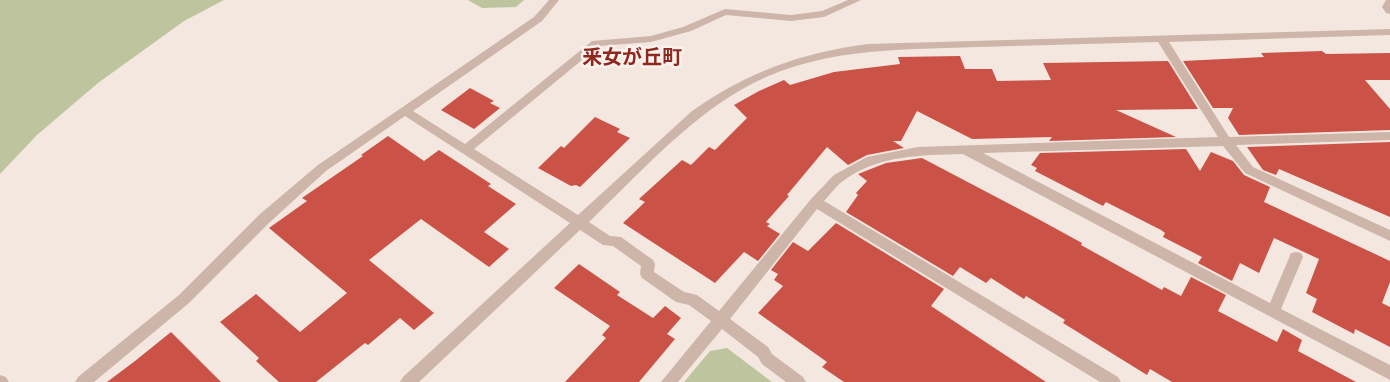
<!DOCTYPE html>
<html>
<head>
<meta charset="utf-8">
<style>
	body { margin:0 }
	canvas { display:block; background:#f4e7e0 }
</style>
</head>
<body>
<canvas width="1390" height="382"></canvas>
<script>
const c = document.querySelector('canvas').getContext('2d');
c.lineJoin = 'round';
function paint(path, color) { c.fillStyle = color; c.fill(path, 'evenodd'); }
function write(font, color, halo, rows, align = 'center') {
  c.font = font + ' "PT Sans Narrow","Noto Sans JP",sans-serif'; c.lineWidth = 5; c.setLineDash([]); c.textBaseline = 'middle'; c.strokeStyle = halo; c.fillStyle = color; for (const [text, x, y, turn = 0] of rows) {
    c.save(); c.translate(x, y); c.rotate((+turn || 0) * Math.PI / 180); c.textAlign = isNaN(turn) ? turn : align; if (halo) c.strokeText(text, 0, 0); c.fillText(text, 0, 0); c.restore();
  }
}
const green = new Path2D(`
	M 0,0 L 224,0 L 184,21 L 98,83 L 37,135 L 0,174 Z
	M 468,0 L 524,0 L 516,7 L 482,8 Z
	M 727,348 L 772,382 L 684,382 L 710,351 Z`);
const building = new Path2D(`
	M 1322,51 L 1326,54 L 1390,53 L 1390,80 L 1365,80 L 1390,109 L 1390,130 L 1239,135 L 1228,118 L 1233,108 L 1213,108 L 1183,61 L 1264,57 L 1261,53 Z
	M 960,56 L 965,69 L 992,69 L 997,81 L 1051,80 L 1043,63 L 1168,61 L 1198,109 L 1116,110 L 1176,137 L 1049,141 L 1052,137 L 972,139 L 917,111 L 901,141 L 893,141 L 904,148 L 867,155 L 848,165 L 827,147 L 787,195 L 789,196 L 766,222 L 770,224 L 767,226 L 780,234 L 758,261 L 744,252 L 715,283 L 623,223 L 645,202 L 639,199 L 682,160 L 691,165 L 709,147 L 715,150 L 747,118 L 734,105 L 759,91 L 784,80 L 790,85 L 834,72 L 900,64 L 898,57 Z
	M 470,88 L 494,101 L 490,103 L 500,108 L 474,129 L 441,110 Z
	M 595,117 L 620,129 L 617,132 L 630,138 L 580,187 L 576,185 L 571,186 L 538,168 L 561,146 L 564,148 Z
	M 388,136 L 424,161 L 439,150 L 491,184 L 488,186 L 516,204 L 484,232 L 509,249 L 489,267 L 421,219 L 369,260 L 434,313 L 414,330 L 400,318 L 368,345 L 365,343 L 316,382 L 279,382 L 256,361 L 259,358 L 220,322 L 256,294 L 300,332 L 347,293 L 269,228 L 307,201 L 302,198 L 363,156 L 361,155 Z
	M 1390,142 L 1390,217 L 1279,169 L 1276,175 L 1263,170 L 1247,147 Z
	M 1186,149 L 1200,171 L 1211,152 L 1233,161 L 1244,175 L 1270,187 L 1264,202 L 1390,261 L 1390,282 L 1382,303 L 1390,307 L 1390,347 L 1355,329 L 1354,334 L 1312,312 L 1317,299 L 1306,293 L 1319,259 L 1274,238 L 1259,273 L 1240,263 L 1232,281 L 1198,263 L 1202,257 L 1163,237 L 1165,233 L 1161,230 L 1106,202 L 1103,206 L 1035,171 L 1037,168 L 1031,165 L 1040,153 Z
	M 922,158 L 1040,220 L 1082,243 L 1081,245 L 1162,290 L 1164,287 L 1181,296 L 1191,277 L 1226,295 L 1218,311 L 1277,342 L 1283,329 L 1302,340 L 1298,351 L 1356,382 L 1172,382 L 1150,369 L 1147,375 L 1063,323 L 1065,320 L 1026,296 L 1024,299 L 991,278 L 986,283 L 960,267 L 953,276 L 846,212 L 858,195 L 856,193 L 867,181 L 858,174 L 886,163 Z
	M 836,223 L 944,289 L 931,306 L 1046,382 L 844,382 L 822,367 L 827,362 L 758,313 L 783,286 L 774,280 L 778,274 L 771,270 L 793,242 L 808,251 Z
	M 579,264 L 620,292 L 617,295 L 653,318 L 665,306 L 681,318 L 667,334 L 675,339 L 639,382 L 565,382 L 606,338 L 602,335 L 610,326 L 554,288 Z
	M 171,332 L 221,382 L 107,382 L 135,361 Z`);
const minor = new Path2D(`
	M 549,0 L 559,0 L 542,21 L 413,111 L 465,144 L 592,41 L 651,36 L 683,27 L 725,9 L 791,15 L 822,11 L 848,0 L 861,0 L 824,17 L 791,21 L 726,15 L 691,31 L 651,42 L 599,46 L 474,149 L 578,215 L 692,111 C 748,72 800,53 868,44 L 1390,29 L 1390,35 L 1169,42 L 1229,137 L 1390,132 L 1390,140 L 1236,145 L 1253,167 L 1390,230 L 1390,241 L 1245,173 L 1223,146 L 983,153 L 1270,303 L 1291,253 L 1296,252 L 1301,253 L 1303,257 L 1281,309 L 1390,365 L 1390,380 L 963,154 C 922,155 877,155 843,181 C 836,186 830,195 824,201 L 1118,377 L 1121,382 L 1100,382 L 817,209 L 730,319 L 768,347 L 772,354 L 803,377 L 806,382 L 786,382 L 762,364 L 758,357 L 722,329 L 678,382 L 661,382 L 711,321 L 689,305 L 676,302 L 642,278 L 640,274 L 641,266 L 613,246 L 603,245 L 580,230 L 419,382 L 400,382 L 403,377 L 570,223 L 405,116 L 326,171 L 270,222 L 189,303 L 94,382 L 75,382 L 78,377 L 179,295 L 260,214 L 318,165 L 534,17 ZM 1158,42 L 1218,137 L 918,147 L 867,157 L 834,175 L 811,199 L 719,311 L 697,295 L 684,292 L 654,272 L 655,264 L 653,260 L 621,237 L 610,236 L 589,222 C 635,178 684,123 739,91 C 814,47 894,50 977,47 C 1038,45 1098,44 1158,42 Z
	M 1386,0 L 1390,0 L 1390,14 L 1386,13 L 1382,7 Z
	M 0,375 L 6,377 L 9,382 L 0,382 Z`);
const quarterNames = [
	["釆女が丘町",632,58]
];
paint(green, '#bec59e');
paint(building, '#cb5247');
paint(minor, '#cdb5aa');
write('bold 20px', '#8e281f', '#fbf2ed', quarterNames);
</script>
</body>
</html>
